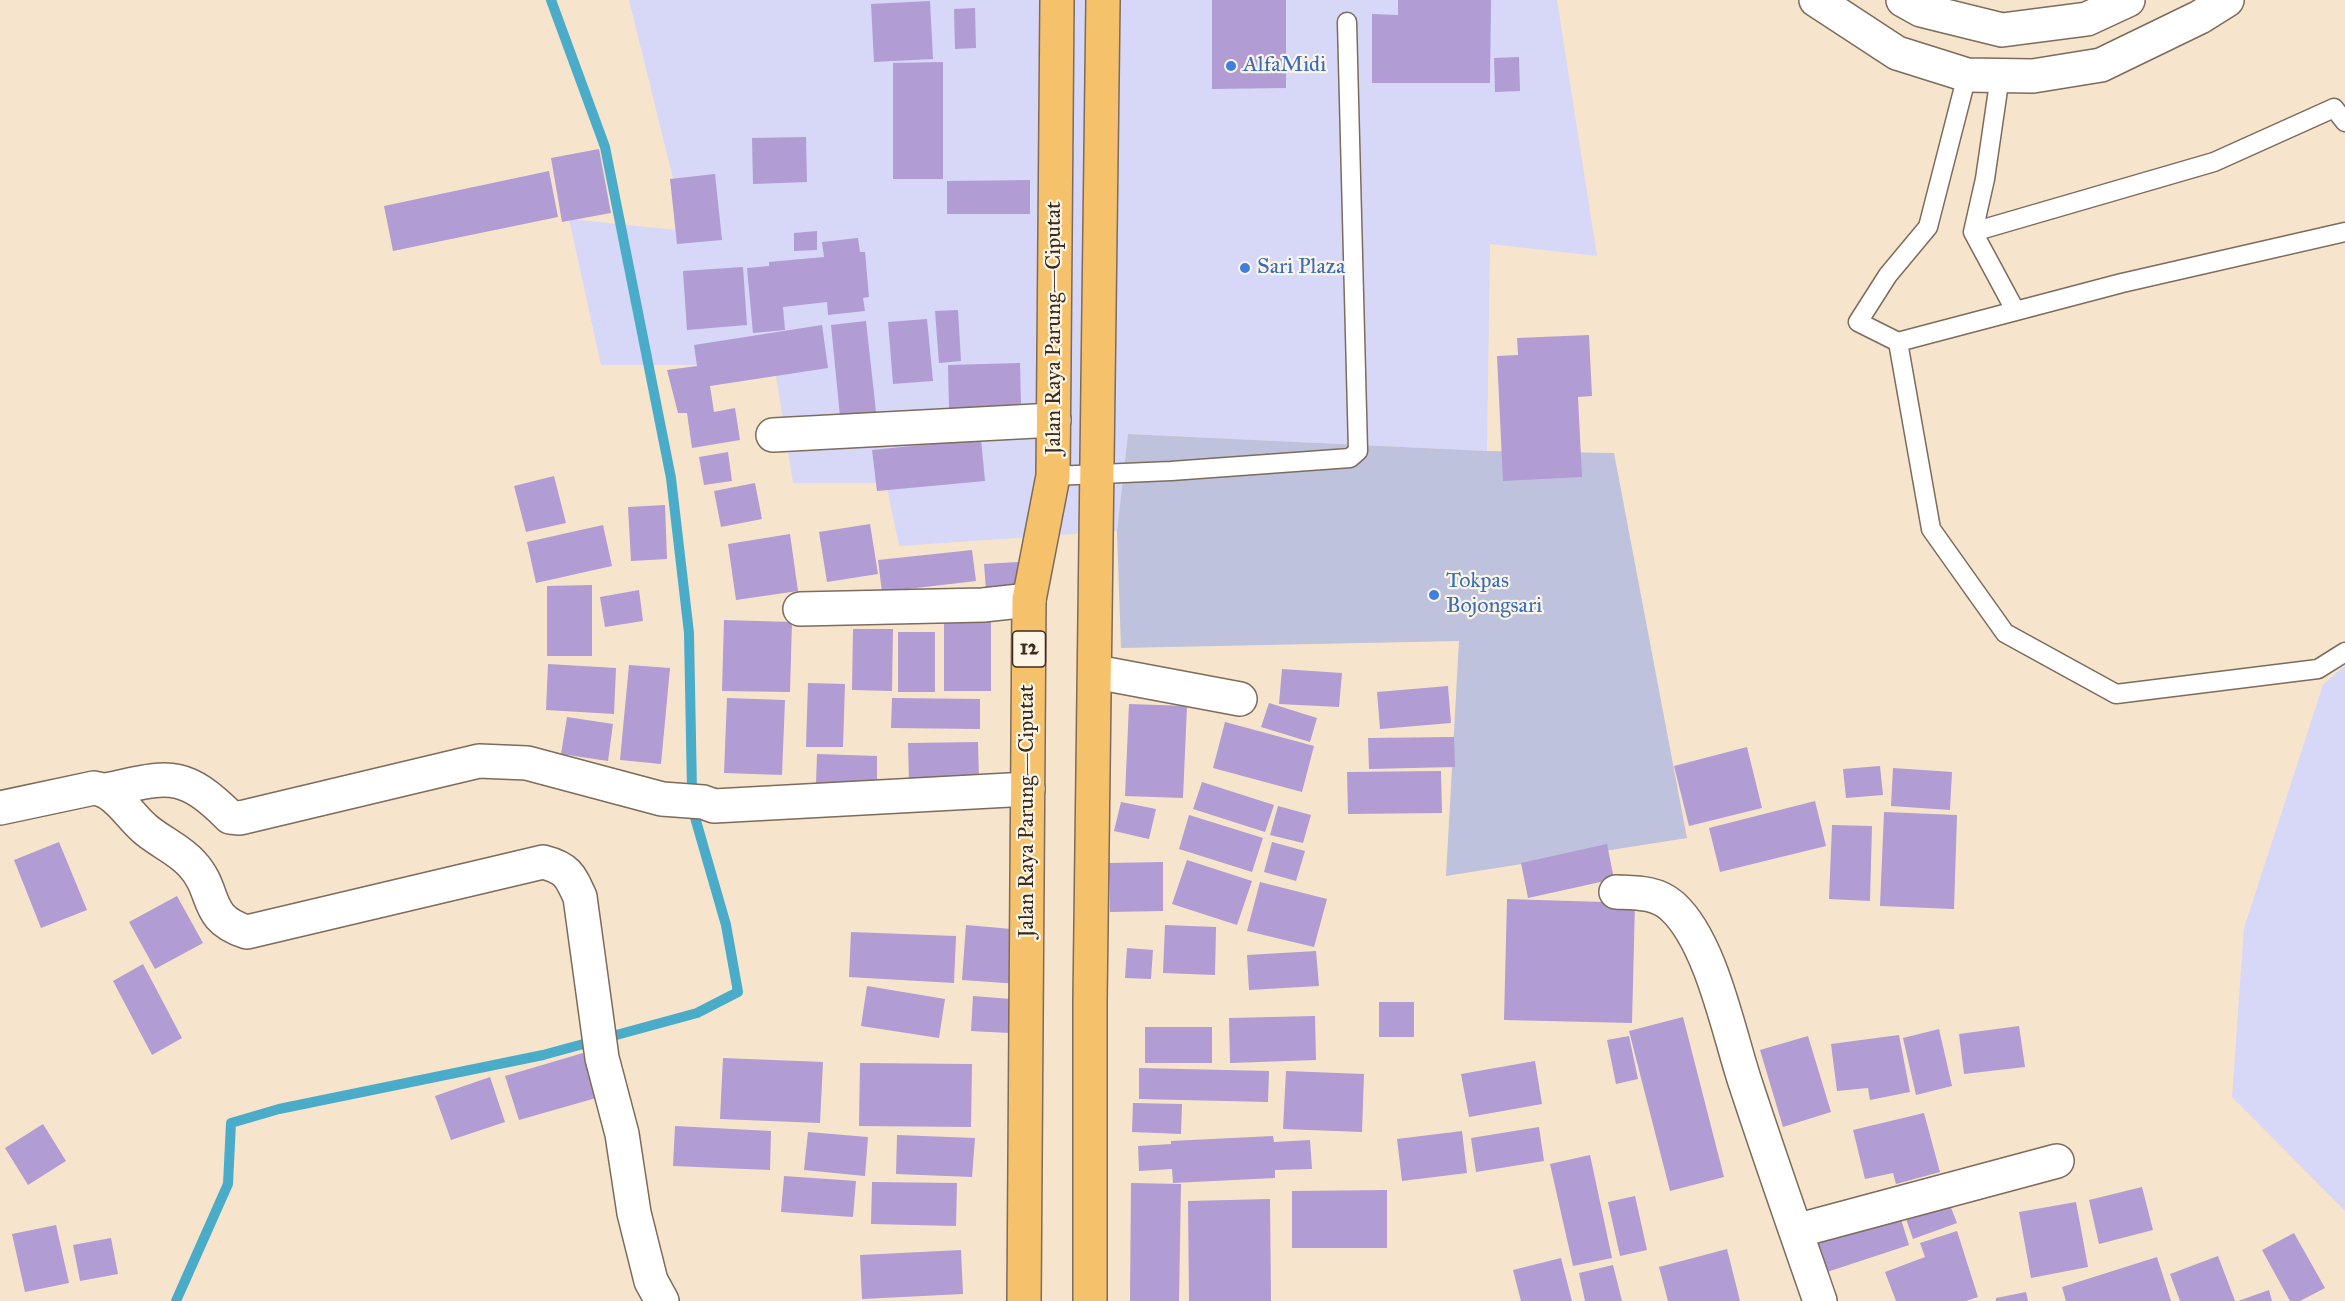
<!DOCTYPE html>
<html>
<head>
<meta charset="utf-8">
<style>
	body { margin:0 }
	canvas { display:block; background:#f7e4cc }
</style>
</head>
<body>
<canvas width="2345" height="1301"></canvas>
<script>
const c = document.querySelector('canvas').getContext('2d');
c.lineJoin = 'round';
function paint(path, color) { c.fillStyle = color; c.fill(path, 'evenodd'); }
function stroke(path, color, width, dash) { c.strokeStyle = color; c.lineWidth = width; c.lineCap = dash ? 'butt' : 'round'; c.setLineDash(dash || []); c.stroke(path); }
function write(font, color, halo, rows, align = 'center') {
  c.font = font + ' "IM FELL Great Primer",serif'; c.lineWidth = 4.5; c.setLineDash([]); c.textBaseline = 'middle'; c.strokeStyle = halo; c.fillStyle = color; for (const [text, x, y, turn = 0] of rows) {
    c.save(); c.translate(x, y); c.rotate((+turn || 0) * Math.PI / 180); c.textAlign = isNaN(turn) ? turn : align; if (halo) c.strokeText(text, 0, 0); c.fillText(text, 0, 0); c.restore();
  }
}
const built = new Path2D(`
	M 629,0 L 1557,0 L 1597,256 L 1490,244 L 1487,451 L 1128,434 L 1117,531 L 899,546 L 886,483 L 793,483 L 773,357 L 718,365 L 601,365 L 569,219 L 686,231 Z
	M 2345,665 L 2345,1211 L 2232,1097 L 2244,928 L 2323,685 Z`);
const industrial = new Path2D(`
	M 1128,434 L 1487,451 L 1614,453 L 1687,838 L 1446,876 L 1459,641 L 1121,648 L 1117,531 Z`);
const stream = new Path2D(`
	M 551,0 L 605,147 L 671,478 L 689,633 L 692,791
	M 176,1301 L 228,1184 L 231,1123 L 279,1109 L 543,1055 L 697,1013 L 738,992 L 726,925 L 692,807`);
const building = new Path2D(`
	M 1212,0 L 1286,0 L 1286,88 L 1212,89 Z
	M 1398,0 L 1491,0 L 1490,83 L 1372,83 L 1372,14 L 1398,15 Z
	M 930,1 L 933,59 L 874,62 L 871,4 Z
	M 975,8 L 976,48 L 955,49 L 954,9 Z
	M 1519,57 L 1520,91 L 1495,92 L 1494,58 Z
	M 943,62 L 943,179 L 893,179 L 893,63 Z
	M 806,137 L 807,182 L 753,184 L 752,138 Z
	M 599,149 L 611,213 L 562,222 L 551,158 Z
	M 549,171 L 558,217 L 393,251 L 384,206 Z
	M 715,174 L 722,240 L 677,244 L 670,179 Z
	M 1030,180 L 1030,214 L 947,214 L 947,181 Z
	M 817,231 L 817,250 L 794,251 L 794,233 Z
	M 858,238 L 860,252 L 865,252 L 869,297 L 863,298 L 865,311 L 828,315 L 827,302 L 783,307 L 785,330 L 753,333 L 747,268 L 769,266 L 769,262 L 824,257 L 822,242 Z
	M 743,267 L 747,325 L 687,330 L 683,271 Z
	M 958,310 L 961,361 L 939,363 L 935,311 Z
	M 927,319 L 933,381 L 893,384 L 888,322 Z
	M 866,321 L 876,412 L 840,416 L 831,325 Z
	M 822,325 L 828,368 L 710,386 L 714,412 L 735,408 L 740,440 L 692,448 L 687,413 L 678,413 L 667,370 L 697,366 L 694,345 Z
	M 1589,335 L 1592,396 L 1578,397 L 1582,477 L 1503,481 L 1497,356 L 1518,355 L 1517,338 Z
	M 1020,363 L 1021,406 L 949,409 L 948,365 Z
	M 981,439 L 985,481 L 877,491 L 872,450 Z
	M 728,452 L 732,481 L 704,485 L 699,457 Z
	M 554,476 L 566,523 L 526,532 L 514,486 Z
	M 755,483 L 762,519 L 721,527 L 714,491 Z
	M 665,505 L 667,559 L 631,561 L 628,507 Z
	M 870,524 L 878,574 L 827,582 L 819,532 Z
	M 603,525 L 612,566 L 536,583 L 527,542 Z
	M 790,534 L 798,591 L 736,600 L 728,544 Z
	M 972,550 L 976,581 L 882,592 L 878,560 Z
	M 1018,562 L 1021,599 L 987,602 L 984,564 Z
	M 592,585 L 592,656 L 547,656 L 547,586 Z
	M 639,590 L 643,621 L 605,627 L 600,597 Z
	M 944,618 L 991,618 L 991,691 L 944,691 Z
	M 724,620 L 792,622 L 790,692 L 722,691 Z
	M 853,629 L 893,629 L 892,691 L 852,690 Z
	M 898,632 L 935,632 L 935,692 L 898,692 Z
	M 548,664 L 616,668 L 614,714 L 546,710 Z
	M 629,665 L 670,668 L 661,764 L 620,760 Z
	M 1282,669 L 1342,673 L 1339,707 L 1279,704 Z
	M 808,683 L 845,684 L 843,747 L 806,747 Z
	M 1448,686 L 1451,723 L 1380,729 L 1377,692 Z
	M 727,698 L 785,700 L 782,775 L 724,773 Z
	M 892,698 L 980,699 L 980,729 L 891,728 Z
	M 1269,703 L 1317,718 L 1310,742 L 1261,727 Z
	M 1129,704 L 1187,706 L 1183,798 L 1125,796 Z
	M 567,717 L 613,724 L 608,761 L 561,754 Z
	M 1225,722 L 1314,746 L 1302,792 L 1213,768 Z
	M 1454,737 L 1455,767 L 1369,769 L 1368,738 Z
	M 978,742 L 979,781 L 909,782 L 908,743 Z
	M 1747,747 L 1762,808 L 1689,826 L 1674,766 Z
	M 817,754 L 877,756 L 877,784 L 816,783 Z
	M 1880,766 L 1883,795 L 1846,798 L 1843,769 Z
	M 1893,768 L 1952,772 L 1950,810 L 1891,806 Z
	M 1441,771 L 1442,813 L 1348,814 L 1347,772 Z
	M 1202,782 L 1274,805 L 1265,832 L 1193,809 Z
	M 1815,801 L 1826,846 L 1720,872 L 1709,828 Z
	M 1121,802 L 1156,809 L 1149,839 L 1114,831 Z
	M 1278,806 L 1311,815 L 1303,843 L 1270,835 Z
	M 1884,812 L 1957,815 L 1954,909 L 1880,906 Z
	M 1189,815 L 1263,838 L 1252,872 L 1179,849 Z
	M 1832,825 L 1872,826 L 1870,901 L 1829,899 Z
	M 59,842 L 87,910 L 41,928 L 14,860 Z
	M 1272,842 L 1305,851 L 1296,881 L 1264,872 Z
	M 1607,844 L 1614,879 L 1528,898 L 1521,863 Z
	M 1187,860 L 1252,881 L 1237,925 L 1172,904 Z
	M 1163,862 L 1163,911 L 1110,912 L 1109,863 Z
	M 1260,882 L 1327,899 L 1314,947 L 1247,931 Z
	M 177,896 L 203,943 L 155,969 L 129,922 Z
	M 1507,899 L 1635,903 L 1632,1023 L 1504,1020 Z
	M 966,925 L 1023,930 L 1019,984 L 962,980 Z
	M 1165,925 L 1216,927 L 1215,975 L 1163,973 Z
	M 851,932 L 956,936 L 954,983 L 849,977 Z
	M 1127,948 L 1153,950 L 1151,979 L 1125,978 Z
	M 1316,951 L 1319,986 L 1249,990 L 1247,955 Z
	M 143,964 L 182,1038 L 152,1055 L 113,981 Z
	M 867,986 L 945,999 L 939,1038 L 861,1026 Z
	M 973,996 L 1011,999 L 1009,1033 L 971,1031 Z
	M 1379,1002 L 1414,1002 L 1414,1037 L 1379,1037 Z
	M 1315,1016 L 1316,1060 L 1230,1063 L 1229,1018 Z
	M 1683,1017 L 1724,1177 L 1670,1191 L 1629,1031 Z
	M 2019,1026 L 2025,1067 L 1964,1074 L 1959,1034 Z
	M 1145,1027 L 1212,1027 L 1212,1063 L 1145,1063 Z
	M 1939,1029 L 1952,1086 L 1916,1095 L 1903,1038 Z
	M 1899,1035 L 1910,1092 L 1870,1100 L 1868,1088 L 1837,1091 L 1831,1044 Z
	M 1629,1036 L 1638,1079 L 1616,1084 L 1607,1040 Z
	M 1808,1036 L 1831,1112 L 1783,1127 L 1760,1050 Z
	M 583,1053 L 596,1098 L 519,1120 L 505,1076 Z
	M 723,1058 L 823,1062 L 820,1123 L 720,1119 Z
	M 1535,1061 L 1542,1104 L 1469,1117 L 1461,1074 Z
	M 860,1063 L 972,1064 L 971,1127 L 859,1126 Z
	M 1139,1068 L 1269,1071 L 1268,1102 L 1139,1099 Z
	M 1286,1071 L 1364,1074 L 1362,1132 L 1283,1129 Z
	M 490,1077 L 505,1122 L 451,1140 L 435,1096 Z
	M 1133,1103 L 1182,1104 L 1181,1134 L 1132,1132 Z
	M 1924,1113 L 1940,1172 L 1896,1184 L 1893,1173 L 1865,1179 L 1853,1130 Z
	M 43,1124 L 66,1161 L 28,1185 L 5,1148 Z
	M 675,1126 L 771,1131 L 770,1170 L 673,1166 Z
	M 1539,1127 L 1544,1161 L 1476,1172 L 1471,1138 Z
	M 1462,1131 L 1467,1173 L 1402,1181 L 1397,1139 Z
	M 808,1132 L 868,1137 L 865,1176 L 804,1170 Z
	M 897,1135 L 975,1138 L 972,1177 L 896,1174 Z
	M 1273,1136 L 1274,1142 L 1310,1140 L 1312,1169 L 1275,1170 L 1275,1178 L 1173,1183 L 1172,1169 L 1139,1171 L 1138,1146 L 1171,1144 L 1171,1141 Z
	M 1590,1155 L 1612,1258 L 1573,1266 L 1550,1164 Z
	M 784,1176 L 856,1181 L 853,1217 L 781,1212 Z
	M 872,1182 L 957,1183 L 956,1226 L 871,1224 Z
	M 1131,1183 L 1181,1184 L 1179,1301 L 1130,1301 Z
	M 2142,1187 L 2153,1230 L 2099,1244 L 2089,1200 Z
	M 1387,1190 L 1387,1248 L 1292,1248 L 1292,1191 Z
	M 1635,1196 L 1647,1250 L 1620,1256 L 1608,1202 Z
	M 1270,1199 L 1271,1301 L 1189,1301 L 1188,1201 Z
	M 1948,1200 L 1957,1223 L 1913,1239 L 1905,1216 Z
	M 2076,1202 L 2088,1267 L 2031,1278 L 2019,1212 Z
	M 1900,1216 L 1909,1245 L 1827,1272 L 1816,1243 Z
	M 56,1225 L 69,1283 L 25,1292 L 12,1234 Z
	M 1957,1231 L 1978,1297 L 1966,1301 L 1896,1301 L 1885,1272 L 1925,1257 L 1920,1243 Z
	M 2294,1233 L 2325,1288 L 2300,1301 L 2290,1301 L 2262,1250 Z
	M 111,1238 L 118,1274 L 80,1281 L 73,1245 Z
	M 1727,1249 L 1740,1301 L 1668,1301 L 1659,1267 Z
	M 961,1250 L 963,1294 L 862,1299 L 860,1255 Z
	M 2218,1256 L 2235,1301 L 2180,1301 L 2170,1274 Z
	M 2157,1257 L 2171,1301 L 2066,1301 L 2062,1287 Z
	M 1561,1258 L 1572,1301 L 1521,1301 L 1513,1270 Z
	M 1613,1265 L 1622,1301 L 1585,1301 L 1579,1273 Z
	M 2269,1290 L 2272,1301 L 2238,1301 Z
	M 2026,1292 L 2028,1301 L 1996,1301 L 1996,1298 Z`);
const lane = new Path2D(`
	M 1967,75 L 1928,227 L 1888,275 L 1858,322 L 1898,342 L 2122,283 L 2345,232
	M 2000,76 L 1985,179 L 1973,232 L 2015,310
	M 1973,232 L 2214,162 L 2334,108 L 2345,122
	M 1898,342 L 1931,529 L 2005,633 L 2116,694 L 2318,669 L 2345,652
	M 1053,476 L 1171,471 L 1350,458 L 1358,451 L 1347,22`);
const street = new Path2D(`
	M 1816,0 L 1897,53 L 1967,75 L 2033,76 L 2101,65 L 2200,17 L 2227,0
	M 1903,0 L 1921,10 L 2002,30 L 2087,19 L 2128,0
	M 773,435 L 1054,420
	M 800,609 L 983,605 L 1029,600
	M 1096,672 L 1240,699
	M 106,790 C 168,777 182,769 230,817 L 240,818 L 479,761 L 527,763 L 662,799 L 703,802 L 714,806 L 1028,789
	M 0,808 L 94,788 C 116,791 128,814 144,828 C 158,841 179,849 192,864 C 218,892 202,918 247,932 L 543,862 C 567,868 570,875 580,897 L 602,1058 L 622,1134 L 634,1213 L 651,1281 L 662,1301
	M 1616,892 C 1637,893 1656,892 1672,906 C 1712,942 1729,1035 1746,1085 C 1770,1158 1795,1229 1820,1301
	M 1796,1231 L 2057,1161`);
const highway = new Path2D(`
	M 1024,1301 L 1029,600 L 1053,476 L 1057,0
	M 1090,1301 L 1090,1001 L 1103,0`);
const markers = [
	[1231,66,6,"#3f7fe0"],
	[1245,268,6,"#3f7fe0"],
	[1434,595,6,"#3f7fe0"]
];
const shields = [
	[1029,649,33]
];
const shieldNames = [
	["12",1029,649]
];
const shopNames = [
	["AlfaMidi",1243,66],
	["Sari Plaza",1257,268],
	["Tokpas",1446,582],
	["Bojongsari",1446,607]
];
const streetNames = [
	["Jalan Raya Parung—Ciputat",1055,328,-90],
	["Jalan Raya Parung—Ciputat",1028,811,-90]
];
paint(built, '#d7d7f8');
paint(industrial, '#bfc2dd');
stroke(stream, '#4aacc9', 10);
paint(building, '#b19cd4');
stroke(lane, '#7d6b5b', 21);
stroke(street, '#7d6b5b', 36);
stroke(highway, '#7d6b5b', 36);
stroke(lane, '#fff', 18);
stroke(street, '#fff', 33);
stroke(highway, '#f5c16b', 33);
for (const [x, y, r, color] of markers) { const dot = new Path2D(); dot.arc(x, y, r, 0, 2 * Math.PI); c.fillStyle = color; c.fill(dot); stroke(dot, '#fcf5e5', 2); }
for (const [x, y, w] of shields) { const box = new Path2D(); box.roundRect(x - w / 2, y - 18, w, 36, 4.5); c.fillStyle = '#fcf5e5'; c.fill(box); stroke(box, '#3b2a1e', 1.5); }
write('bold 21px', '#3b2a1e', null, shieldNames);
write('22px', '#366cbe', '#fcf5e5', shopNames, 'left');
write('22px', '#3b2a1e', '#fcf5e5', streetNames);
</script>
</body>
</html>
